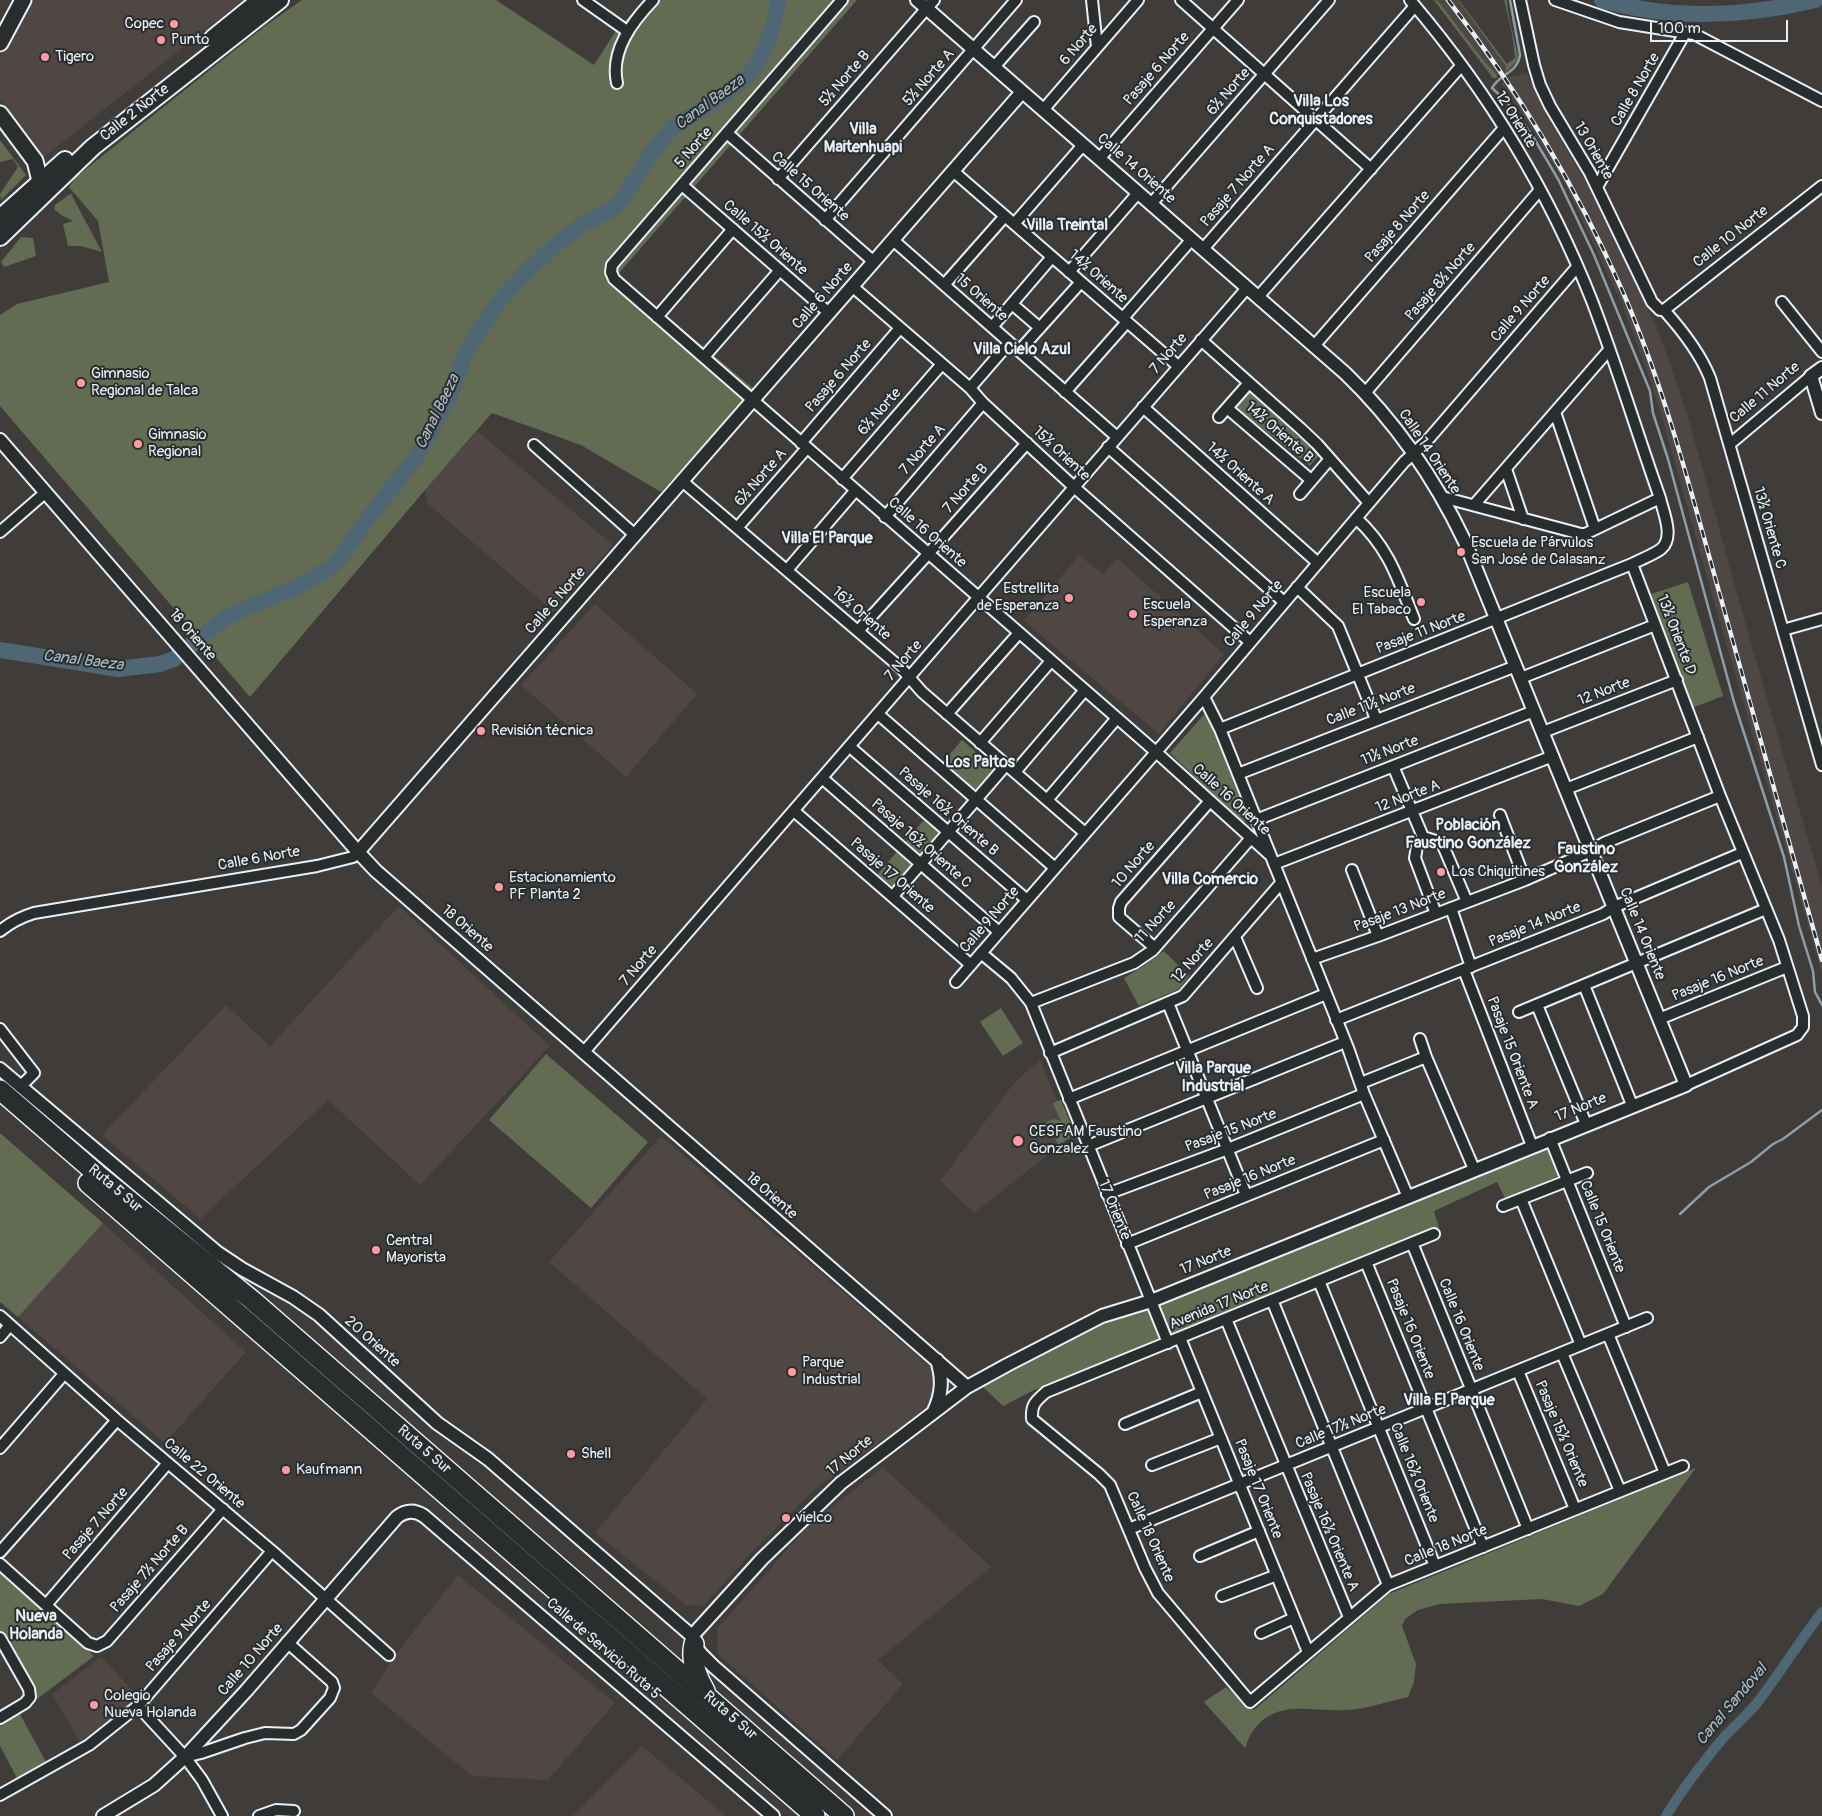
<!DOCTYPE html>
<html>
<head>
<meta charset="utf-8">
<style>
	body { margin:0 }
	#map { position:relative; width:1822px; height:1816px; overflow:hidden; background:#3f3c3a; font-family:Pangolin,sans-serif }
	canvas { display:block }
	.scale { position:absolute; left:1650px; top:20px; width:138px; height:22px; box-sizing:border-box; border:2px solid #e8f1f8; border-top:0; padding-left:6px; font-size:15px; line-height:18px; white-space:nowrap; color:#e8f1f8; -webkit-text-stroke:4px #2a2d2e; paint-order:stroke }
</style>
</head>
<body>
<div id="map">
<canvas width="1822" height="1816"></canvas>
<div class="scale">100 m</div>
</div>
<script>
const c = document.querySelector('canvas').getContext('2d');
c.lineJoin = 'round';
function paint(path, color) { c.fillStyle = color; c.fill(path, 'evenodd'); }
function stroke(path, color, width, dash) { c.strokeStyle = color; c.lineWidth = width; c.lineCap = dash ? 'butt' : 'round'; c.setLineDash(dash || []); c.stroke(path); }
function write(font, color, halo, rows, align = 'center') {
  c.font = font + ' Pangolin,sans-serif'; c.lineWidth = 4; c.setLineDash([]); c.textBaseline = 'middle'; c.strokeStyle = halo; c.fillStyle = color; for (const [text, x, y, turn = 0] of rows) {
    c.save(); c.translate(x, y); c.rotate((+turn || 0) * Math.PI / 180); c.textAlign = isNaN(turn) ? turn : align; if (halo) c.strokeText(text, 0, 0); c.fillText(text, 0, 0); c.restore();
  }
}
const built = new Path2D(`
	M 31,0 L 243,0 L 44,157 L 0,101 L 0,57 Z
	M 1434,0 L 1459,0 L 1507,65 L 1505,73 L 1493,78 Z
	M 1527,73 L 1546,114 L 1589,187 L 1607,224 L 1656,326 L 1669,360 L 1691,427 L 1754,654 L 1822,887 L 1822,974 L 1729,654 L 1662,418 L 1648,374 L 1623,307 L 1566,186 L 1525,118 L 1501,84 L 1508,77 Z
	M 477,431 L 613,545 L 554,612 L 428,504 L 425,490 Z
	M 1079,555 L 1103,574 L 1117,558 L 1224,654 L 1159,734 L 1024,621 Z
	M 595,604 L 697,694 L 626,777 L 521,685 Z
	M 399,906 L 550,1046 L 420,1185 L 328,1100 L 200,1219 L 102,1135 L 226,1005 L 270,1046 Z
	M 1040,1060 L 1072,1136 L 974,1213 L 940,1181 L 1014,1083 Z
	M 661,1136 L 933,1369 L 938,1388 L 931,1405 L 813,1491 L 749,1555 L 704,1606 L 686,1605 L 595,1533 L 707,1399 L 549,1262 Z
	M 103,1223 L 246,1352 L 165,1443 L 18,1317 Z
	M 883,1467 L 991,1567 L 878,1660 L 903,1684 L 837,1760 L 718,1654 L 717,1629 L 810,1524 Z
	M 458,1575 L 615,1703 L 548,1780 L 472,1776 L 371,1693 L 393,1658 Z
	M 101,1657 L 139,1697 L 93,1734 L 80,1742 L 52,1694 Z
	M 642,1746 L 726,1816 L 573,1816 Z`);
const green = new Path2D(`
	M 302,0 L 496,0 L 594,65 L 617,29 L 646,0 L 857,0 L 619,273 L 622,279 L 754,389 L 661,492 L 581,445 L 492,413 L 425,490 L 250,697 L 0,406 L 0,315 L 17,304 L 109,282 L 98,221 L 69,187 L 76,177 L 265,26 Z
	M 1434,0 L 1438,1 L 1483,60 L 1496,74 L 1497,78 L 1493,78 Z
	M 1458,0 L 1459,0 L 1507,64 L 1515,58 L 1512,33 L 1504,0 L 1507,0 L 1508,12 L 1518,56 L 1516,62 L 1505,73 L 1506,66 Z
	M 0,140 L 26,175 L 1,200 L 0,194 L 18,167 L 13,159 L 0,162 Z
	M 70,194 L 71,194 L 102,252 L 81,246 L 68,246 L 63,224 L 73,221 L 61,215 L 54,209 L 55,205 Z
	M 21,237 L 33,238 L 36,256 L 4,267 L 1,262 Z
	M 1248,390 L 1319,455 L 1310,466 L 1234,406 Z
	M 1688,582 L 1723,696 L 1692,708 L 1651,594 Z
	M 1208,710 L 1248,816 L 1247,820 L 1244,822 L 1240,821 L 1170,753 Z
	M 962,740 L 995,769 L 977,791 L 943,762 Z
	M 924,820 L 943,828 L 893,887 L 877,875 Z
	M 1164,951 L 1189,976 L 1179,989 L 1139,1006 L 1124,978 L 1142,967 Z
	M 1001,1008 L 1023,1043 L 1003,1056 L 980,1022 Z
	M 546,1054 L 648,1142 L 591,1208 L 489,1120 Z
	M 1061,1100 L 1075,1134 L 1059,1145 L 1055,1139 L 1056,1137 L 1045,1123 L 1053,1119 L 1061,1121 L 1053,1104 L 1057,1101 Z
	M 0,1133 L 103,1223 L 18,1317 L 0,1302 Z
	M 1546,1146 L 1558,1176 L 1506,1200 L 1497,1182 L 1434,1211 L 1439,1228 L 1034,1390 L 1003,1406 L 983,1387 L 1110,1319 Z
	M 1696,1468 L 1603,1594 L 1579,1606 L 1542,1599 L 1440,1604 L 1418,1610 L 1405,1619 L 1402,1626 L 1416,1664 L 1414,1682 L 1408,1697 C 1389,1701 1364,1710 1345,1710 C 1311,1712 1276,1698 1253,1731 C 1249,1736 1247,1743 1245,1748 L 1204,1702 L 1226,1687 L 1254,1710 L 1389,1594 Z
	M 0,1570 L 94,1656 L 37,1699 L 0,1632 Z
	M 20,1714 L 46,1762 L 17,1778 L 0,1746 L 0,1724 Z`);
const stream = new Path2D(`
	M 1510,0 L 1520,55 C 1517,74 1500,73 1492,88 L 1506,101 L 1532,135 L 1558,179 L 1594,255 L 1650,391 L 1653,413 L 1668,459 L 1734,702 L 1784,857 L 1799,926 L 1813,971 L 1815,992 L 1822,1005
	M 1680,1214 L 1709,1187 L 1751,1162 L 1773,1144 L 1783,1139 L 1822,1110`);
const canal = new Path2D(`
	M 1666,1816 C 1683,1788 1704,1761 1725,1736 C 1736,1725 1747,1715 1757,1703 C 1780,1673 1799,1642 1822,1612`);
const river = new Path2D(`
	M 1602,0 C 1671,20 1746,17 1815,0
	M 0,650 L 118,669 L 160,664 L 174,659 L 225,618 L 281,593 L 290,591 L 328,569 L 339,560 L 363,525 L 417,456 L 449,398 L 466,352 L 498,303 L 524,274 L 559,242 L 585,223 L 613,209 L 622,200 L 652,152 L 674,126 L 724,95 L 750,74 L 758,62 L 768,41 L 774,24 L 778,0`);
const minor = new Path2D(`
	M 583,0 L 627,31
	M 842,0 L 612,265 L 611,272 L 614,279 L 1156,752 L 1270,855
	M 1092,0 L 1097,47
	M 1181,0 L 1371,169
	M 1410,0 C 1486,89 1549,192 1592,301 C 1617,366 1637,433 1660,498 C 1663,512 1675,537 1661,549 C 1653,555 1641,559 1632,564 L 1720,796 L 1779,940 L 1803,1016 L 1803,1027 L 1797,1035 L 1686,1085
	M 1520,0 L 1534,65 L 1540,85 L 1550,106 L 1590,173 L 1652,302 L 1660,310 L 1664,310 L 1822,186
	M 1555,0 L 1619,22 L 1694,34 L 1822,101
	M 994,67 L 1034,22
	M 617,83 C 610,51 632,22 653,0
	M 1043,110 L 1138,0
	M 727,133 L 874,262
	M 1099,159 L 1238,0
	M 953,171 L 1178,366
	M 778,179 L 934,0
	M 682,185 L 829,313
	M 1597,187 L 1685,33
	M 1151,204 L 1329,0
	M 825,220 L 1016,0
	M 1014,224 L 1083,145
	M 893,240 L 1117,437
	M 1203,249 L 1415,6
	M 1069,272 L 1138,193
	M 944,285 L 1005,216
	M 853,287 L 970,388 L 983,403 L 1074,487 L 1250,642
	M 1258,297 L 1461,66
	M 1782,302 L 1822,352
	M 1012,304 L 1040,328
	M 1664,310 C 1682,330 1700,353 1710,378 L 1822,765
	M 657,317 L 733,229
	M 1123,318 L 1192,239
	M 992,327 L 1052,257
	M 1201,340 L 1300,428 L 1317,444 L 1369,503
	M 1314,346 L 1504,128
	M 1019,351 L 1081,282
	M 704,357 L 780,270
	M 970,388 L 1009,343
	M 1065,392 L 1127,322
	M 1365,393 L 1539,191
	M 1143,407 L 1318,563
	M 1227,408 L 1311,480
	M 1555,412 L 1595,529
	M 1219,417 L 1249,383
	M 801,443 L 900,328
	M 1730,444 L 1811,376
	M 534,445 L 635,535
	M 1108,447 L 1284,602
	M 1506,469 L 1523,519
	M 842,479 L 942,364
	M 682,481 L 901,668 L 922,692 L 1085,833
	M 1300,494 L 1329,460
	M 1442,497 L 1581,534 L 1585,534 L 1660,498
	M 1474,505 L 1609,350
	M 885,517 L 983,403
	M 1356,518 C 1389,548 1398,579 1414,619
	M 737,528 L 807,448
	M 0,532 L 46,492
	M 787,570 L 855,491
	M 1297,587 L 1338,626 L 1376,719
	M 1783,630 L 1822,619
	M 858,631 L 928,554 L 1027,443
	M 1521,678 L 1655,625
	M 1204,697 L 1220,729 L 1348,1048 L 1364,1094 L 1408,1197
	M 878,714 L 1055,868
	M 947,714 L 1019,633
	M 1220,729 L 1632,564
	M 1543,732 L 1677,680
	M 980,743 L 1051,661
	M 850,747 L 1027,900
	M 1393,766 L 1423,837
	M 1015,772 L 1085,690
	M 1238,774 L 1516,666
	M 822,778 L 999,932
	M 1566,789 L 1698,737
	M 1047,800 L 1117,718
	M 794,811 L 971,965
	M 1500,815 L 1525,880
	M 1256,820 L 1534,711
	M 1423,837 L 1442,843 L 1467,902
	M 1423,837 L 1417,846 L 1415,858 L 1436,914
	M 1274,864 L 1553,756
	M 1352,870 L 1378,936
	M 893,896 L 1006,765
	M 1451,908 L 1471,967
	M 0,931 C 11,922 21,917 34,913 L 317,866 L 353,857 L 358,852
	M 1235,937 L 1257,988
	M 1155,948 L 1119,917 L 1119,908 L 1121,902 L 1210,801
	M 981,953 L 1011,978 L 1031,1003 L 1168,1343
	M 1312,959 L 1378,936 L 1525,880 L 1591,851 L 1604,843 L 1720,796
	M 1464,970 L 1532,1146
	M 956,982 L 1204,697 L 1404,462 L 1426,442 L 1577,267
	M 1584,985 L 1632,1105
	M 1031,1003 L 1134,963 L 1153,950 L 1251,838
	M 1168,1003 L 1246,1195
	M 1537,1005 L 1586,1124
	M 1519,1012 L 1766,909
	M 1659,1019 L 1787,967
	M 1336,1020 L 1603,914 L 1614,907 L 1742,853
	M 0,1029 L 34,1073 L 20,1087
	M 1420,1039 L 1426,1057 L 1474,1169
	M 583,1053 L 1247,288
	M 1050,1053 L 1183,996 L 1281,883
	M 1361,1083 L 1426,1057
	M 1069,1099 L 1326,994
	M 1550,1138 L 1626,1327
	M 1088,1146 L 1345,1042
	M 1107,1194 L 1228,1149 L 1364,1094
	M 1521,1199 L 1581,1345
	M 1503,1206 L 1587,1173
	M 1434,1234 L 1046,1392 C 1036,1401 1031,1404 1032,1419 L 1099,1474 L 1110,1485 L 1145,1568 L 1158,1593 L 1250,1702 L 1388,1585 L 1683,1466
	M 1412,1243 L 1528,1529
	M 1127,1244 L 1384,1140
	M 1366,1262 L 1483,1547
	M 1319,1281 L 1435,1566
	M 1272,1300 L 1388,1585
	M 0,1316 L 117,1420 L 272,1551 L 389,1655
	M 1226,1319 L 1349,1617
	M 1608,1334 L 1665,1473
	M 0,1337 L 10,1325
	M 1180,1338 L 1308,1652
	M 1562,1353 L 1620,1491
	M 1518,1371 L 1575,1509
	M 1125,1424 L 1202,1392
	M 0,1448 L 64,1374
	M 1152,1465 L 1221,1438
	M 1129,1529 L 1647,1318
	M 0,1552 L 117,1420
	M 1200,1556 L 1259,1531
	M 0,1564 L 88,1643 L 97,1646 L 107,1641 L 223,1509
	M 1222,1596 L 1277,1575
	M 46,1605 L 168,1463
	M 1261,1633 L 1294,1618
	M 0,1638 L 29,1689 L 30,1697 L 25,1703 L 0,1718
	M 138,1706 L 185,1757 L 202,1780 L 222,1816
	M 185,1757 L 201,1753 L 245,1738 L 265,1733 L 294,1734 L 301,1730 L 330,1698 L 334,1688 L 332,1682 L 287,1642
	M 0,1795 L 89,1745 L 138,1706 L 272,1551
	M 259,1816 L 276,1810 L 294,1811`);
const tertiary = new Path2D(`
	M 1822,368 L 1811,376 L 1822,413
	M 0,440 L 358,852 L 376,871 L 967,1387
	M 358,852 L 1022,92
	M 0,1069 L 218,1253 L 242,1269 L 293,1297 L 319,1315 L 437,1423 L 488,1459 L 692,1636
	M 934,1411 C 942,1394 943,1379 937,1360
	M 692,1636 L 762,1559 L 841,1483 L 967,1387 L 1007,1365 L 1102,1316 L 1151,1301 L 1686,1085 L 1465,542 C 1435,479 1396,422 1345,373 L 917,0
	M 693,1643 L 701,1654 L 713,1666 L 885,1816
	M 103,1816 L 154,1785 L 185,1757 L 246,1691 L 397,1517 C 406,1510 415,1510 424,1516 L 773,1816`);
const secondary = new Path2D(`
	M 0,43 L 23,0
	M 0,114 L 35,161 L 40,181`);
const primary = new Path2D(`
	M 213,38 L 260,0
	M 0,218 L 65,160
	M 0,237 L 93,147 L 280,0`);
const motorway = new Path2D(`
	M 0,1090 L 97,1174 L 252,1300 L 844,1816
	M 88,1183 L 815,1816
	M 694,1644 C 690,1661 697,1677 705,1691`);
const rail = new Path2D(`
	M 1448,0 C 1518,90 1576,186 1622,290 C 1664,386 1690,488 1718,588 C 1753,712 1787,836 1822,960`);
const markers = [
	[174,24,5,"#ff9aa2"],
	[161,40,5,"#ff9aa2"],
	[45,57,5,"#ff9aa2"],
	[81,383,5,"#ff9aa2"],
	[138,444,5,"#ff9aa2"],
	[1461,552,5,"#ff9aa2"],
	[1069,598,5,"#ff9aa2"],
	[1421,602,5,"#ff9aa2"],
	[1133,614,5,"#ff9aa2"],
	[481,731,5,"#ff9aa2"],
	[1441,872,5,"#ff9aa2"],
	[499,887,5,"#ff9aa2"],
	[1018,1141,6,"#ff9aa2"],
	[376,1250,5,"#ff9aa2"],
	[792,1372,5,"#ff9aa2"],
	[571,1454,5,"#ff9aa2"],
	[286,1470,5,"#ff9aa2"],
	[786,1518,5,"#ff9aa2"],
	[94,1705,5,"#ff9aa2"]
];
const poiNames = [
	["Copec",164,24,"right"],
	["Punto",171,40],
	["Tigero",55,57],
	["Gimnasio",91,374],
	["Regional de Talca",91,391],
	["Gimnasio",148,435],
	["Regional",148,452],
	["Escuela de Párvulos",1471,543],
	["San José de Calasanz",1471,560],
	["Estrellita",1059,589,"right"],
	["de Esperanza",1059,606,"right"],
	["Escuela",1411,593,"right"],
	["El Tabaco",1411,610,"right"],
	["Escuela",1143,605],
	["Esperanza",1143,622],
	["Revisión técnica",491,731],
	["Los Chiquitines",1451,872],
	["Estacionamiento",509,878],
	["PF Planta 2",509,895],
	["CESFAM Faustino",1029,1132],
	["Gonzalez",1029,1149],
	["Central",386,1241],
	["Mayorista",386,1258],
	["Parque",802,1363],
	["Industrial",802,1380],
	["Shell",581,1454],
	["Kaufmann",296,1470],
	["vielco",796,1518],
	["Colegio",104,1696],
	["Nueva Holanda",104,1713]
];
const streetNames = [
	["6 Norte",1079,45,-49],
	["Pasaje 6 Norte",1157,69,-49],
	["5½ Norte A",929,78,-49],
	["5½ Norte B",845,79,-49],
	["Calle 8 Norte",1636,90,-60],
	["6½ Norte",1229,92,-49],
	["Calle 2 Norte",135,113,-38],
	["12 Oriente",1515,120,58],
	["5 Norte",694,148,-49],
	["13 Oriente",1593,151,60],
	["Calle 14 Oriente",1136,169,41],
	["Pasaje 7 Norte A",1238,186,-49],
	["Calle 15 Oriente",810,187,41],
	["Pasaje 8 Norte",1398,227,-49],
	["Calle 10 Norte",1731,237,-38],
	["Calle 15½ Oriente",765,238,41],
	["14½ Oriente",1098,277,41],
	["Pasaje 8½ Norte",1441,282,-49],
	["Calle 6 Norte",823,296,-49],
	["15 Oriente",981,298,41],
	["Calle 9 Norte",1521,309,-49],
	["7 Norte",1169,354,-49],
	["Pasaje 6 Norte",839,376,-49],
	["Calle 11 Norte",1765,393,-40],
	["6½ Norte",880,412,-49],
	["14½ Oriente B",1279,433,41],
	["7 Norte A",923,450,-49],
	["Calle 14 Oriente",1429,452,56],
	["15½ Oriente",1061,454,43],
	["14½ Oriente A",1240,474,42],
	["6½ Norte A",761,478,-49],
	["7 Norte B",966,489,-49],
	["13½ Oriente C",1769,528,74],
	["Calle 16 Oriente",927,533,41],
	["Calle 6 Norte",556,601,-49],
	["16½ Oriente",861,614,41],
	["Calle 9 Norte",1254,614,-50],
	["Pasaje 11 Norte",1421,633,-21],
	["18 Oriente",192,635,49],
	["13½ Oriente D",1676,635,69],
	["7 Norte",904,661,-49],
	["12 Norte",1604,692,-21],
	["Calle 11½ Norte",1371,705,-21],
	["11½ Norte",1390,751,-21],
	["12 Norte A",1408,797,-21],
	["Calle 16 Oriente",1231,800,42],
	["Pasaje 16½ Oriente B",948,812,41],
	["Pasaje 16½ Oriente C",921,844,41],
	["Calle 6 Norte",259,859,-10],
	["10 Norte",1134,865,-49],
	["Pasaje 17 Oriente",892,876,41],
	["Pasaje 13 Norte",1400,911,-21],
	["Calle 9 Norte",990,920,-49],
	["11 Norte",1156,922,-47],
	["Pasaje 14 Norte",1535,925,-22],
	["18 Oriente",467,929,41],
	["Calle 14 Oriente",1642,934,68],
	["12 Norte",1193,961,-48],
	["7 Norte",639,966,-49],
	["Pasaje 16 Norte",1718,979,-22],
	["Pasaje 15 Oriente A",1512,1053,69],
	["17 Norte",1581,1108,-22],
	["Pasaje 15 Norte",1231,1131,-21],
	["Pasaje 16 Norte",1250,1178,-22],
	["Ruta 5 Sur",115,1189,40],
	["18 Oriente",771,1196,41],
	["17 Oriente",1114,1210,68],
	["Calle 15 Oriente",1602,1227,68],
	["17 Norte",1206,1261,-22],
	["Avenida 17 Norte",1219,1306,-22],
	["Calle 16 Oriente",1461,1325,68],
	["Pasaje 16 Oriente",1410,1329,68],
	["20 Oriente",372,1342,42],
	["Calle 17½ Norte",1341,1427,-22],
	["Pasaje 15½ Oriente",1561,1434,67],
	["Ruta 5 Sur",424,1450,41],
	["17 Norte",850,1456,-39],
	["Calle 16½ Oriente",1414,1473,68],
	["Calle 22 Oriente",204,1474,40],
	["Pasaje 17 Oriente",1258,1489,68],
	["Pasaje 7 Norte",96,1524,-49],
	["Pasaje 16½ Oriente A",1329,1532,67],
	["Calle 18 Oriente",1150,1537,66],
	["Calle 18 Norte",1446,1546,-22],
	["Pasaje 7½ Norte B",150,1569,-49],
	["Pasaje 9 Norte",179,1636,-49],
	["Calle de Servicio Ruta 5",603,1649,41],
	["Calle 10 Norte",251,1660,-49],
	["Ruta 5 Sur",730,1716,41]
];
const neighbourhoodNames = [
	["Villa Los",1321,102],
	["Conquistadores",1321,120],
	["Villa",863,130],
	["Maitenhuapi",863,148],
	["Villa Treintal",1067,226],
	["Villa Cielo Azul",1022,350],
	["Villa El Parque",827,539],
	["Los Paltos",980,763],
	["Población",1468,826],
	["Faustino González",1468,844],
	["Faustino",1586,850],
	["González",1586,868],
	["Villa Comercio",1210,880],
	["Villa Parque",1213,1069],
	["Industrial",1213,1087],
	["Villa El Parque",1449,1401],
	["Nueva",36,1617],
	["Holanda",36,1635]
];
const waterNames = [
	["Canal Baeza",710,103,-36],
	["Canal Baeza",438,412,-64],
	["Canal Baeza",83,661,7],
	["Canal Sandoval",1732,1705,-50]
];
paint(built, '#4e4743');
paint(green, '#636c52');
stroke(stream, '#8c9ea9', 2.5);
stroke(canal, '#4f6774', 10);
stroke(river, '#4f6774', 16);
stroke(minor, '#e8f1f8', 14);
stroke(tertiary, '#e8f1f8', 16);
stroke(secondary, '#e8f1f8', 19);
stroke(primary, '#e8f1f8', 20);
stroke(motorway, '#e8f1f8', 22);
stroke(minor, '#2a2d2e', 10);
stroke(tertiary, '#2a2d2e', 12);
stroke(secondary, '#2a2d2e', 15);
stroke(primary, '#2a2d2e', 16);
stroke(motorway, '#2a2d2e', 19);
stroke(rail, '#e8f1f8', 4.5);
stroke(rail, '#2a2d2e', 2.5, [8]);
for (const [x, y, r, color] of markers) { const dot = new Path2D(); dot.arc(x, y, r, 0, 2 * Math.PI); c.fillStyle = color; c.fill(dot); stroke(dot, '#2a2d2e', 2); }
write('15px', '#e8f1f8', '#2a2d2e', poiNames, 'left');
write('15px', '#e8f1f8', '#2a2d2e', streetNames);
write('bold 16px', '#e8f1f8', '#2a2d2e', neighbourhoodNames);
write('italic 16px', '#abbac3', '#2a2d2e', waterNames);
</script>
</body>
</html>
